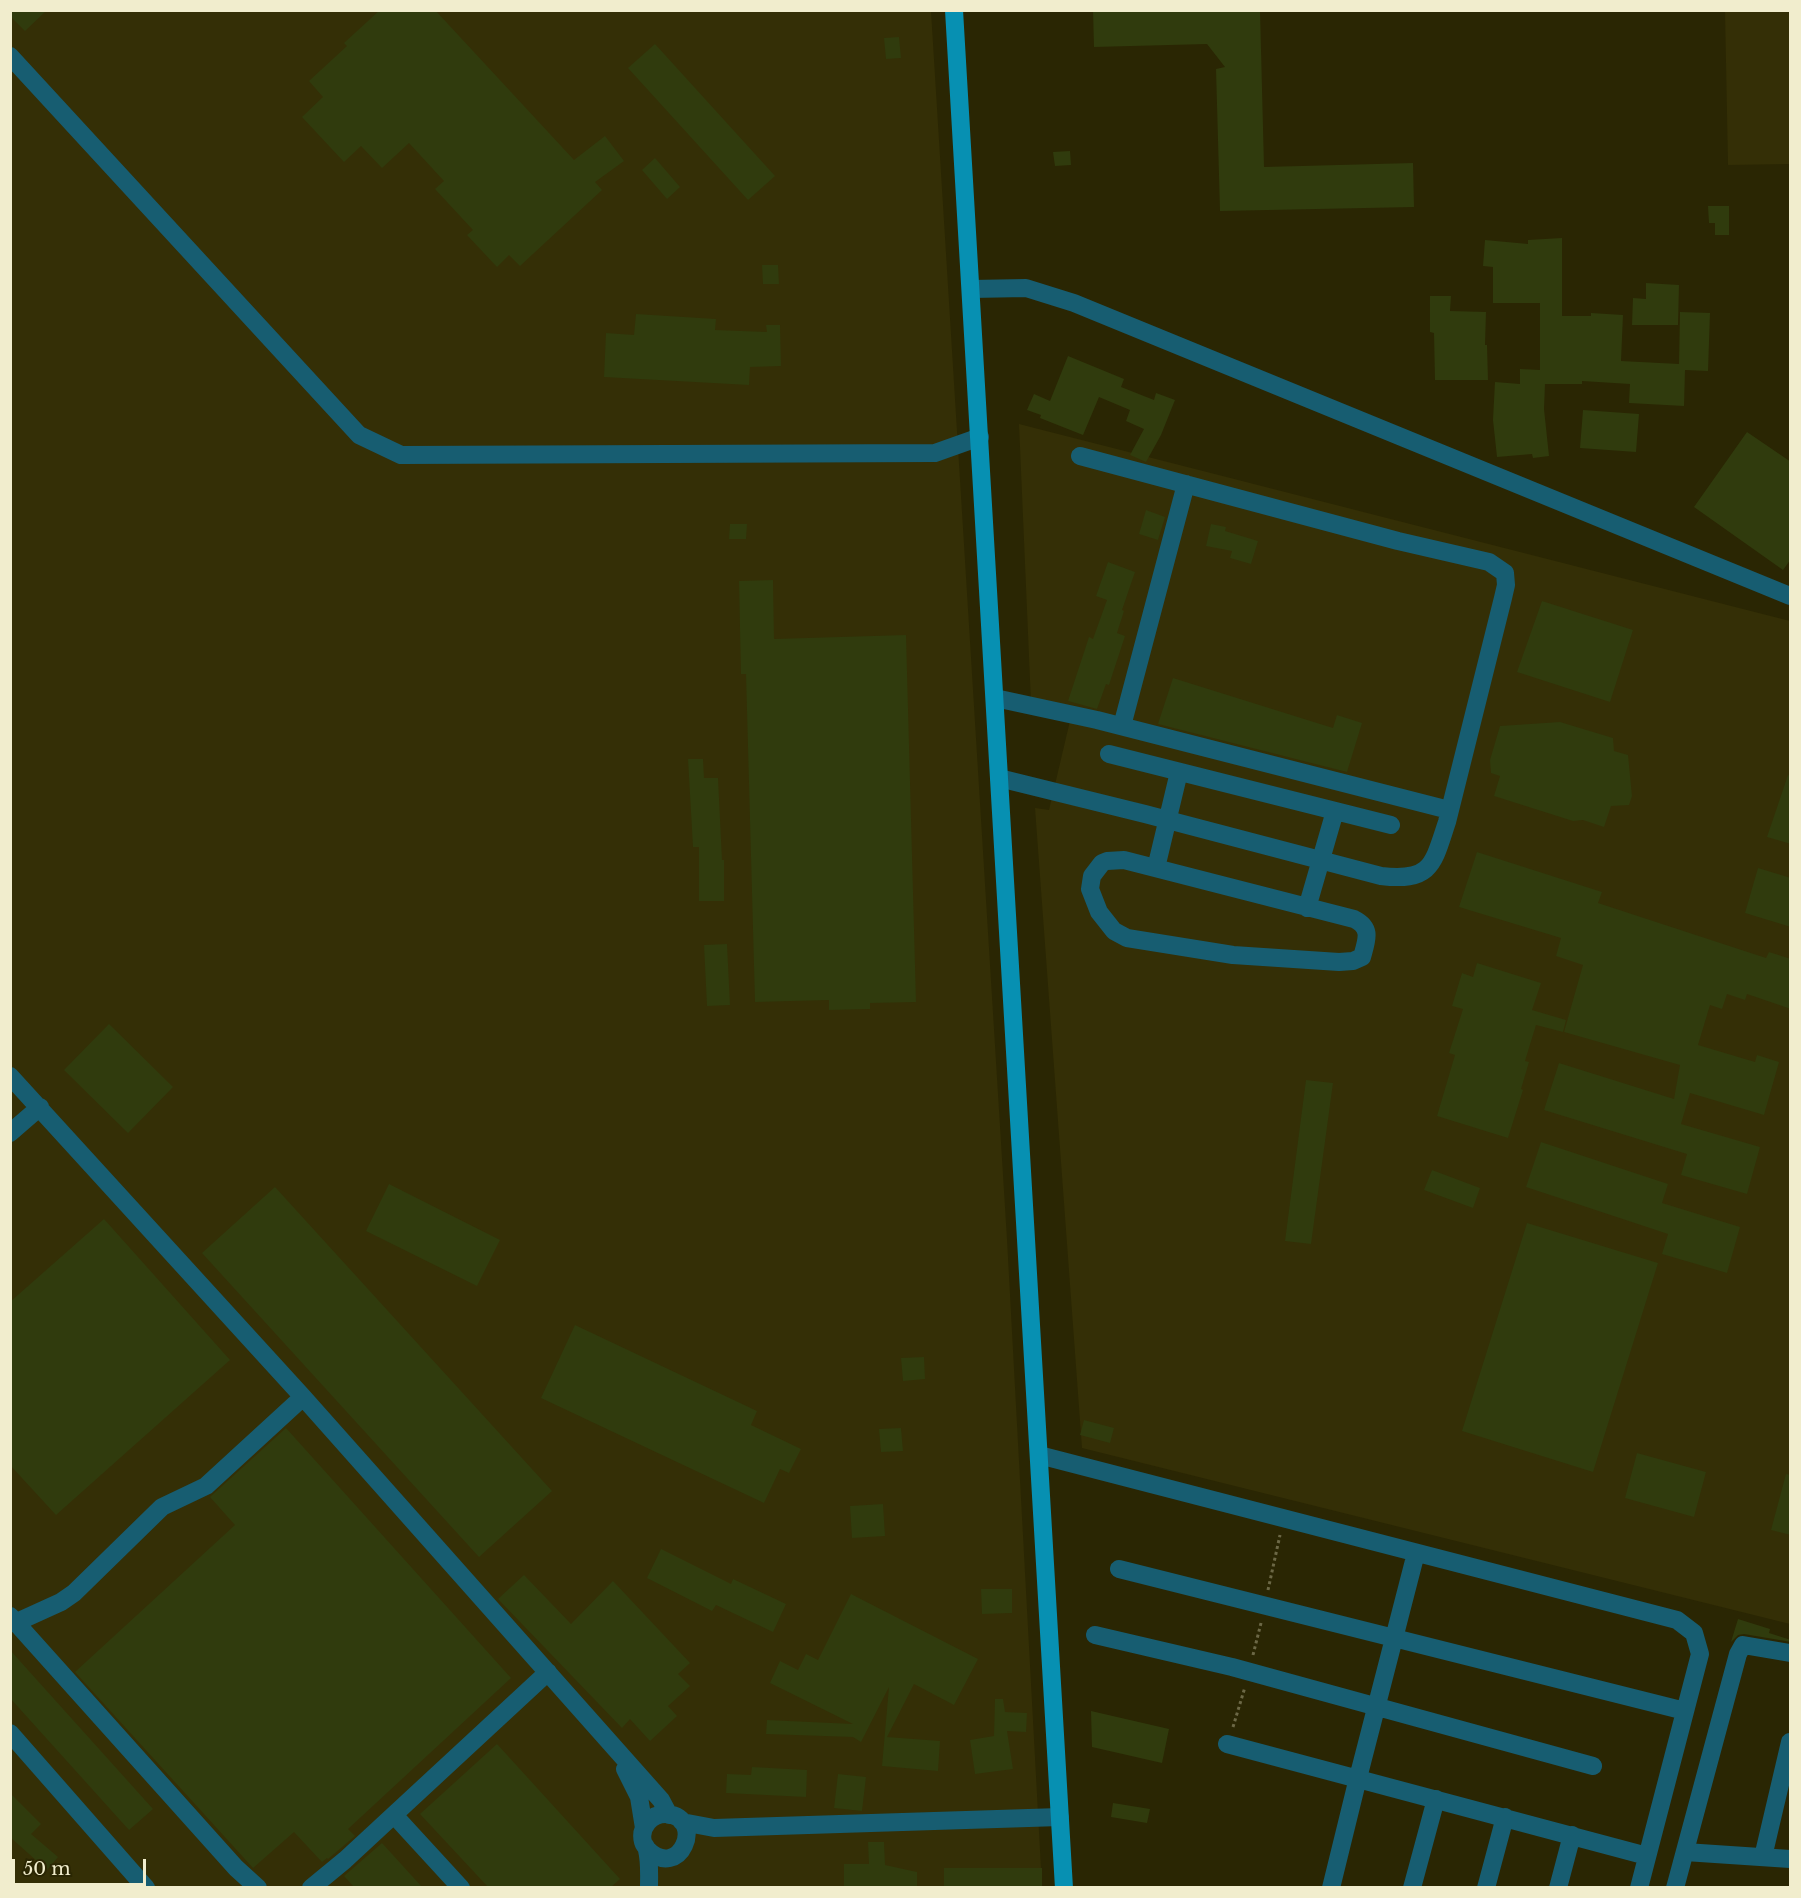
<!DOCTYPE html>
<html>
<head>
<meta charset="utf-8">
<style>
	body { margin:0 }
	#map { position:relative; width:1801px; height:1898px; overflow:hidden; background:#2a2603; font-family:"Libre Baskerville",serif }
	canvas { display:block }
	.frame { position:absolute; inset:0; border:12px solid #f1edcd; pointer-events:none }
	.scale { position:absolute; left:12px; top:1859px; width:134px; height:27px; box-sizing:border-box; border:3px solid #f1edcd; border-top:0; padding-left:8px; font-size:18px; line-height:21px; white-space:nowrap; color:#f1edcd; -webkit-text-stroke:4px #2a2603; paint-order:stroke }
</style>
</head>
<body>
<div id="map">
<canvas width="1801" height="1898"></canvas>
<div class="frame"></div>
<div class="scale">50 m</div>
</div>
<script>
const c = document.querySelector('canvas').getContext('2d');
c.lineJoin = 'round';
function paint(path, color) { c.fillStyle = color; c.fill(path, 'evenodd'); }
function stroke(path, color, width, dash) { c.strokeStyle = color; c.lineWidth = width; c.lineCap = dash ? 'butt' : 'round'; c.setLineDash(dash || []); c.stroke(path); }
const built = new Path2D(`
	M 11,11 L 931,11 L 1007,1239 L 1042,1887 L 11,1888 Z
	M 1725,11 L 1790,11 L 1790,164 L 1728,165 Z
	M 1019,424 L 1790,621 L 1790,1624 L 1082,1448 L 1035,808 L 1049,810 L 1073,708 L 1031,703 Z`);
const building = new Path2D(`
	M 10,10 L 47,10 L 25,31 L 10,16 Z
	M 380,10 L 435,10 L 574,160 L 605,136 L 624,161 L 595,182 L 602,190 L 520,266 L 509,255 L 497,267 L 467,235 L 473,230 L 435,189 L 444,181 L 409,143 L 382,168 L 361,146 L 344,162 L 302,117 L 323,97 L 309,81 L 347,46 L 344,43 Z
	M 1093,10 L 1260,10 L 1264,167 L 1413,163 L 1414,207 L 1220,211 L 1216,69 L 1225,67 L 1207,44 L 1094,47 Z
	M 899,37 L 901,58 L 886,59 L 884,38 Z
	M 655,44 L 775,176 L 748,200 L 628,68 Z
	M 1070,151 L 1071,165 L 1055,166 L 1053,152 Z
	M 655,158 L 680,187 L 667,199 L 642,170 Z
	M 1708,206 L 1729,206 L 1729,235 L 1715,235 L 1715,223 L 1709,223 Z
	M 1562,238 L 1562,316 L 1591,316 L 1591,313 L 1623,315 L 1621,361 L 1679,364 L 1680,312 L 1710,313 L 1708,371 L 1685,370 L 1684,406 L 1629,403 L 1630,384 L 1582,381 L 1582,384 L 1545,384 L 1544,409 L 1549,456 L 1533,458 L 1532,454 L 1497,457 L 1493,420 L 1495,382 L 1520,384 L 1520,369 L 1540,370 L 1540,303 L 1493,303 L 1493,267 L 1483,266 L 1485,240 L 1528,244 L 1528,240 Z
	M 762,265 L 778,265 L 779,284 L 763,284 Z
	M 1646,283 L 1679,285 L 1678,325 L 1632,325 L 1633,298 L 1646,299 Z
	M 1430,296 L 1451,296 L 1450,311 L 1486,312 L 1485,345 L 1487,345 L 1488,380 L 1435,380 L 1434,333 L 1430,332 Z
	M 636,314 L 716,319 L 715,330 L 767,332 L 766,325 L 780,325 L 781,366 L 750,367 L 749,385 L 604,377 L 606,333 L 634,335 Z
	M 1068,356 L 1124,379 L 1121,387 L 1154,400 L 1156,393 L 1175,400 L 1161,435 L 1146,462 L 1130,455 L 1144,429 L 1126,421 L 1130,410 L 1099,397 L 1083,435 L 1040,418 L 1041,415 L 1027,410 L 1034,394 L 1050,401 Z
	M 1583,410 L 1639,414 L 1636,452 L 1580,448 Z
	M 1747,432 L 1791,462 L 1791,559 L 1783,570 L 1694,507 Z
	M 1146,510 L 1165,517 L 1158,540 L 1139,534 Z
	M 730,524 L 747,524 L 746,539 L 729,539 Z
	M 1211,524 L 1226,527 L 1225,531 L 1258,541 L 1251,564 L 1230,558 L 1232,551 L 1206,546 Z
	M 1108,562 L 1135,572 L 1122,610 L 1124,611 L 1117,633 L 1125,636 L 1109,685 L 1106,684 L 1097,709 L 1068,701 L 1089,637 L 1093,639 L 1107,600 L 1096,596 Z
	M 773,580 L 774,639 L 906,635 L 916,1002 L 870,1003 L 870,1009 L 829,1010 L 829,1000 L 755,1002 L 746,674 L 741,674 L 739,581 Z
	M 1542,601 L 1633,630 L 1610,702 L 1517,672 Z
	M 1173,678 L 1333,728 L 1337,715 L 1362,723 L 1347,772 L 1158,724 Z
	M 1560,722 L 1613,738 L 1614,751 L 1628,755 L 1632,796 L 1629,805 L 1611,806 L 1604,827 L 1583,820 L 1573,821 L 1494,796 L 1500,776 L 1491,773 L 1490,760 L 1500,726 Z
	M 688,759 L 703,759 L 704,778 L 718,778 L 722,860 L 724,860 L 724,901 L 699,901 L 699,847 L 693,847 Z
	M 1788,775 L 1791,776 L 1791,844 L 1767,837 Z
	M 1477,852 L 1602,892 L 1598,903 L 1766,958 L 1769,952 L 1791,959 L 1791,1009 L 1747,994 L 1745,1000 L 1727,994 L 1722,1009 L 1710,1005 L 1698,1045 L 1755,1062 L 1757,1055 L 1779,1062 L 1764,1115 L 1690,1093 L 1681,1124 L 1760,1147 L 1747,1194 L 1681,1175 L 1687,1154 L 1544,1110 L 1559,1063 L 1674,1099 L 1680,1065 L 1564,1032 L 1583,965 L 1556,956 L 1561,938 L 1459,907 Z
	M 1758,868 L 1791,878 L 1791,927 L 1745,913 Z
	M 727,944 L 730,1005 L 707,1006 L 704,945 Z
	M 1477,963 L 1541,983 L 1532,1010 L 1566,1020 L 1563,1032 L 1536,1025 L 1525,1061 L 1529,1062 L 1521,1089 L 1523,1090 L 1508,1138 L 1437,1116 L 1455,1055 L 1449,1053 L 1463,1009 L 1452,1006 L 1462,973 L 1473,977 Z
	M 109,1024 L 173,1087 L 128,1133 L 64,1070 Z
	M 1306,1080 L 1333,1083 L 1311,1244 L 1285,1241 Z
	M 1541,1142 L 1668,1184 L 1662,1203 L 1740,1227 L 1727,1273 L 1662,1254 L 1668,1234 L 1526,1187 Z
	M 1432,1170 L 1480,1188 L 1473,1208 L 1424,1190 Z
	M 389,1184 L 500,1240 L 477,1286 L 366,1231 Z
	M 275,1187 L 552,1491 L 479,1557 L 202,1253 Z
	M 104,1219 L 230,1360 L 56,1515 L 10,1465 L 10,1302 Z
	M 1527,1223 L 1658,1263 L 1593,1472 L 1462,1431 Z
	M 575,1325 L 757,1411 L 751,1425 L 801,1449 L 789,1473 L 780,1469 L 764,1503 L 541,1398 Z
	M 924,1357 L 925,1379 L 903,1381 L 901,1358 Z
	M 1084,1420 L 1114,1428 L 1110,1443 L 1080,1435 Z
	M 286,1428 L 511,1678 L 348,1829 L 355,1836 L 328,1859 L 327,1858 L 322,1862 L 294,1832 L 253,1868 L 75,1672 L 235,1525 L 210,1497 Z
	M 901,1428 L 903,1451 L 881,1452 L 879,1429 Z
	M 1637,1453 L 1706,1472 L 1694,1517 L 1625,1498 Z
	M 1786,1474 L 1791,1475 L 1791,1535 L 1771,1530 Z
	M 883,1504 L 885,1536 L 852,1538 L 850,1506 Z
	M 661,1549 L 731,1584 L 733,1579 L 786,1604 L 773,1632 L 716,1605 L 712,1611 L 647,1578 Z
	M 524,1575 L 571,1624 L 613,1581 L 690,1663 L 678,1674 L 690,1686 L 668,1706 L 677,1716 L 650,1741 L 630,1719 L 622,1728 L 498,1599 Z
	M 981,1589 L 1012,1589 L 1012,1613 L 982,1614 Z
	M 851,1594 L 978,1659 L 954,1705 L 914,1684 L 887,1737 L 940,1741 L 938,1771 L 882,1766 L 889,1687 L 861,1742 L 853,1737 L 766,1734 L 767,1720 L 853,1724 L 770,1683 L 780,1661 L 798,1670 L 806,1654 L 818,1660 Z
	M 1738,1619 L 1770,1629 L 1769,1633 L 1791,1640 L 1791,1642 L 1744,1634 L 1738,1635 L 1731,1642 Z
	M 10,1650 L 153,1809 L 129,1830 L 10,1698 Z
	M 995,1699 L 1003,1699 L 1005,1712 L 1027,1713 L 1026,1732 L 1007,1731 L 1013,1769 L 975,1774 L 970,1740 L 994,1736 Z
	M 1091,1711 L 1169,1729 L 1162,1763 L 1092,1747 Z
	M 497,1744 L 620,1879 L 611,1887 L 488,1887 L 420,1814 Z
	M 752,1767 L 807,1770 L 806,1797 L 726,1793 L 727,1774 L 751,1775 Z
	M 838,1774 L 866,1777 L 862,1811 L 834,1808 Z
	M 10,1793 L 41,1824 L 31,1834 L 58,1857 L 47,1870 L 10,1837 Z
	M 1113,1803 L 1150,1809 L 1147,1823 L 1111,1817 Z
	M 868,1842 L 884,1842 L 885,1865 L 917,1872 L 917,1887 L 844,1887 L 844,1864 L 869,1864 Z
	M 382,1843 L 422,1887 L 354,1887 L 344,1876 Z
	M 944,1868 L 1042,1868 L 1042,1887 L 944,1887 Z`);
const path = new Path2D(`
	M 1268,1590 L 1280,1535
	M 1253,1655 L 1261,1623
	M 1233,1727 L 1245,1687`);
const minor = new Path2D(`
	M 10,56 L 359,435 L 401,455 L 935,453 L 980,437
	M 971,289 L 1026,288 L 1074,303 L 1790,596
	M 995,698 L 1097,720 L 1449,810
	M 1122,726 L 1186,484
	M 1109,754 L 1391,825
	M 999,778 L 1145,814 L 1381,876 C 1432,882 1433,864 1447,822 L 1503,598 L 1506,585 L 1505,573 L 1489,562 L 1398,541 L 1080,456
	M 1124,860 L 1354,919 C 1372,928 1367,939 1362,957 L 1353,961 L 1339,962 L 1233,955 L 1127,938 L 1114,931 L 1099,912 L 1090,889 L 1092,876 L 1102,863 L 1107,861 Z
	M 1156,868 L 1179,772
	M 1307,908 L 1335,811
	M 10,1076 L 303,1397 L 661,1800 L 669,1815
	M 10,1133 L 40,1107
	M 1039,1455 L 1677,1620 L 1694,1633 L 1700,1654 L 1639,1888
	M 1119,1569 L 1685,1711
	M 10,1616 L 236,1868 L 258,1888
	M 17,1622 L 61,1602 L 74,1593 L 162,1507 L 206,1486 L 303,1397
	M 1095,1635 L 1232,1667 L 1593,1766
	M 10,1733 L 146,1888
	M 1227,1744 L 1647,1856
	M 625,1769 L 639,1797 L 644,1828
	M 394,1815 L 461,1888
	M 682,1822 L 714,1828 L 1060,1817
	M 647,1849 C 680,1882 706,1818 667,1814 C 652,1813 639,1827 643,1842 C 645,1849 645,1842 647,1850 C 650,1862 649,1876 649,1888
	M 1685,1852 L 1790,1859
	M 1763,1857 L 1790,1742
	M 311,1888 L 345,1860 L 548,1672
	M 1331,1888 L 1358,1778 L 1416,1553
	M 1412,1888 L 1436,1799
	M 1486,1888 L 1505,1817
	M 1558,1888 L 1572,1835
	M 1675,1888 L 1738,1654 L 1743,1645 L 1790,1653`);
const major = new Path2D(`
	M 954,10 L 1064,1888`);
paint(built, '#342f06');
paint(building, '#303b0d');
stroke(path, '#6c6846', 3, [3, 3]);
stroke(minor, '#175d71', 18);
stroke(major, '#0790b2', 18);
</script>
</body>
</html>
